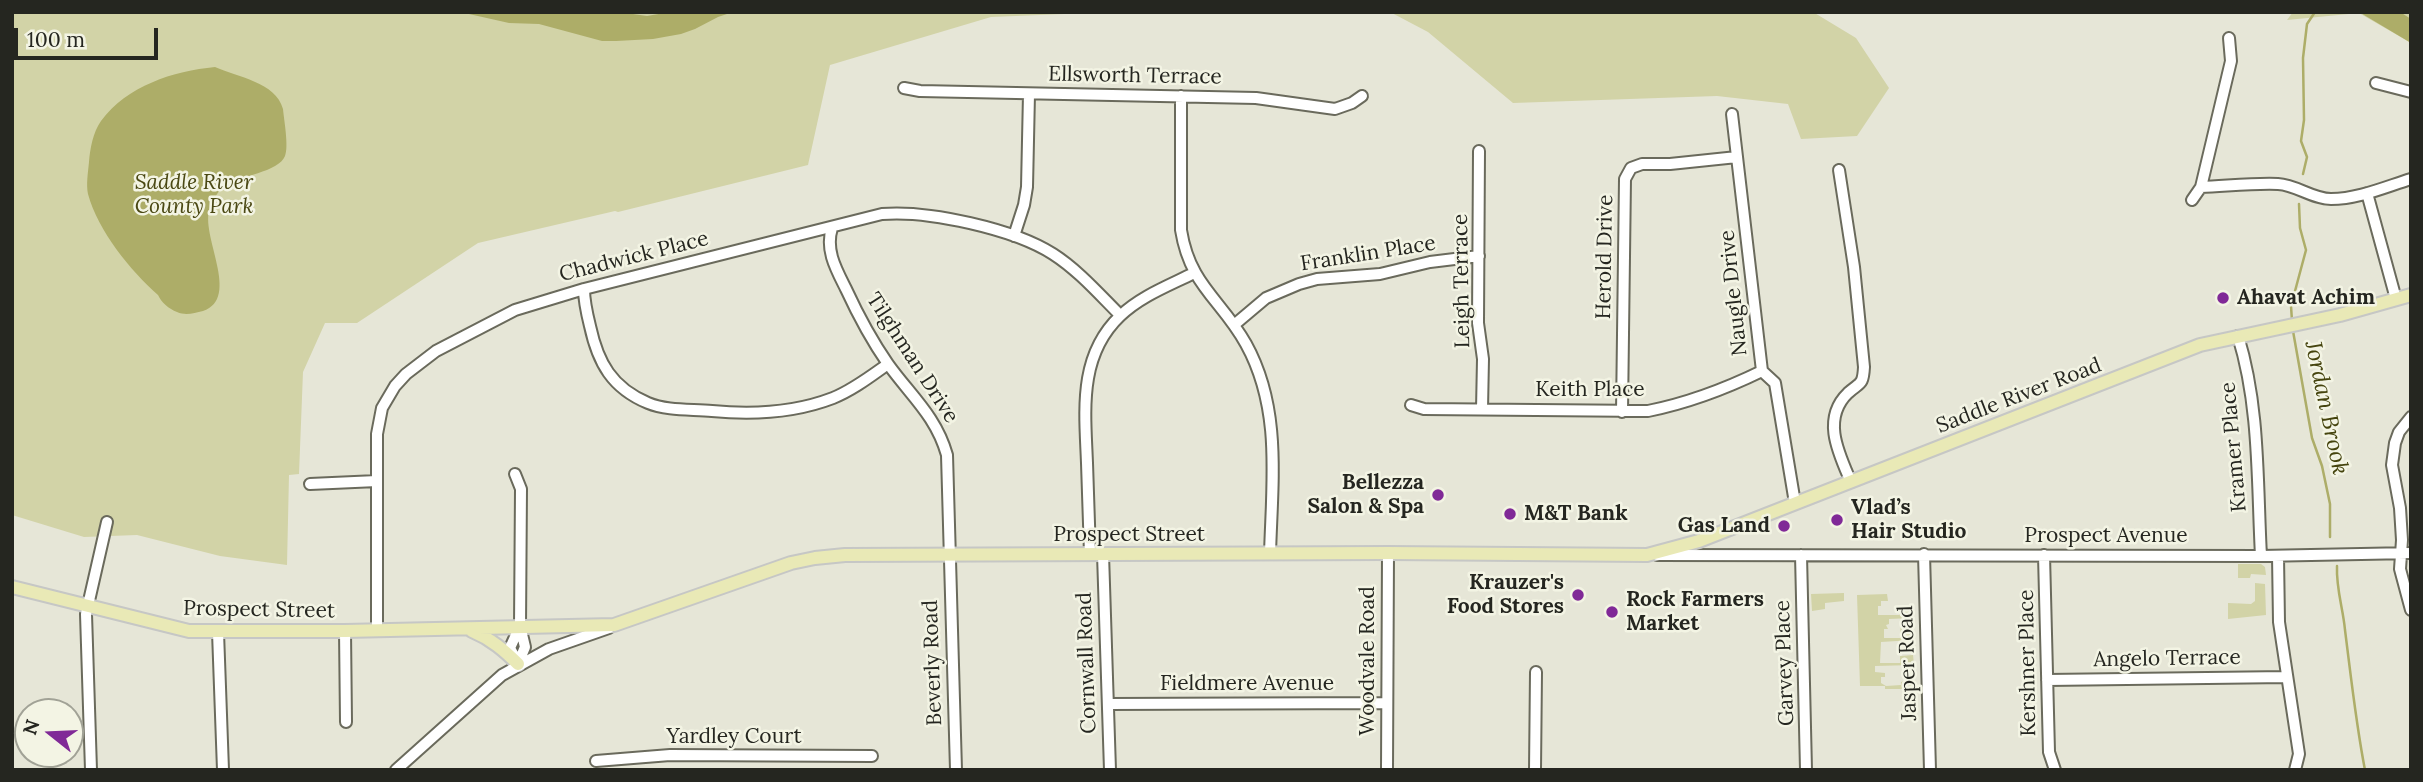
<!DOCTYPE html>
<html>
<head>
<meta charset="utf-8">
<style>
	body { margin:0 }
	#map { position:relative; width:2423px; height:782px; overflow:hidden; background:#e6e6d7; font-family:Lora,serif }
	canvas { display:block }
	.frame { position:absolute; inset:0; border:14px solid #252620; pointer-events:none }
	.north { position:absolute; left:14px; top:698px; width:70px; height:70px; box-sizing:border-box; background:#f3f4e4; border:2px solid #a1a296; border-radius:50%; rotate:288deg; font-size:19px; font-weight:700; line-height:28px; text-align:center; color:#252620 }
	.north::after { content:''; display:block; margin:auto; width:24px; height:32px; background:#802997; clip-path:polygon(50% 0,100% 100%,50% 72%,0 100%) }
	.scale { position:absolute; left:14px; top:28px; width:144px; height:32px; box-sizing:border-box; border:4px solid #252620; border-top:0; padding-left:9px; font-size:21px; line-height:24px; white-space:nowrap; color:#252620; -webkit-text-stroke:5px #f3f4e4; paint-order:stroke }
</style>
</head>
<body>
<div id="map">
<canvas width="2423" height="782"></canvas>
<div class="frame"></div>
<div class="north">N</div>
<div class="scale">100 m</div>
</div>
<script>
const c = document.querySelector('canvas').getContext('2d');
c.lineJoin = 'round';
function paint(path, color) { c.fillStyle = color; c.fill(path, 'evenodd'); }
function stroke(path, color, width, dash) { c.strokeStyle = color; c.lineWidth = width; c.lineCap = dash ? 'butt' : 'round'; c.setLineDash(dash || []); c.stroke(path); }
function write(font, color, halo, rows, align = 'center') {
  c.font = font + ' Lora,serif'; c.lineWidth = 5; c.setLineDash([]); c.textBaseline = 'middle'; c.strokeStyle = halo; c.fillStyle = color; for (const [text, x, y, turn = 0] of rows) {
    c.save(); c.translate(x, y); c.rotate((+turn || 0) * Math.PI / 180); c.textAlign = isNaN(turn) ? turn : align; if (halo) c.strokeText(text, 0, 0); c.fillText(text, 0, 0); c.restore();
  }
}
const green = new Path2D(`
	M 12,12 L 1113,12 L 991,17 L 830,65 L 808,165 L 618,212 L 615,211 L 478,243 L 357,323 L 325,323 L 303,372 L 299,474 L 289,475 L 287,565 L 220,556 L 137,535 L 84,537 L 12,515 Z
	M 1390,12 L 1813,12 L 1856,38 L 1889,88 L 1857,136 L 1801,139 L 1788,104 L 1717,96 L 1513,103 L 1428,32 Z
	M 2293,12 L 2411,12 L 2411,43 L 2359,13 L 2287,20 Z
	M 2238,564 L 2261,564 L 2265,567 L 2266,575 L 2251,574 L 2250,578 L 2238,578 Z
	M 2255,583 L 2265,584 L 2266,615 L 2228,619 L 2228,603 L 2251,604 L 2255,601 Z
	M 1844,593 L 1844,601 L 1825,603 L 1825,609 L 1812,611 L 1811,594 Z
	M 1887,594 L 1888,601 L 1881,601 L 1881,606 L 1878,606 L 1878,615 L 1899,615 L 1901,608 L 1912,607 L 1912,618 L 1889,619 L 1889,624 L 1886,625 L 1888,629 L 1884,629 L 1884,638 L 1900,638 L 1901,622 L 1912,622 L 1913,640 L 1881,642 L 1880,663 L 1900,663 L 1900,656 L 1913,655 L 1914,665 L 1875,666 L 1875,672 L 1885,673 L 1885,677 L 1881,677 L 1881,683 L 1886,686 L 1901,685 L 1901,682 L 1914,678 L 1915,689 L 1885,689 L 1885,686 L 1860,686 L 1857,595 Z`);
const water = new Path2D(`
	M 460,12 L 619,12 L 647,16 L 670,12 L 733,12 L 718,17 L 695,29 L 681,34 L 653,39 L 616,41 L 602,41 L 539,24 L 509,23 Z
	M 2359,12 L 2400,12 L 2411,19 L 2411,43 Z
	M 215,67 C 237,77 276,82 283,109 C 284,120 289,147 285,156 C 279,172 239,176 224,186 C 219,190 212,201 210,208 C 199,234 242,298 203,311 C 194,313 186,316 177,312 C 169,309 161,302 158,295 C 131,271 98,231 88,194 C 86,184 88,173 89,162 C 90,149 93,132 101,121 C 127,86 173,71 215,67 Z`);
const stream = new Path2D(`
	M 2303,174 L 2307,157 L 2301,141 L 2304,120 L 2303,58 L 2307,24 L 2315,12
	M 2292,321 L 2291,306 L 2306,250 L 2300,228 L 2299,204
	M 2293,331 L 2312,438 L 2322,466 L 2330,504 L 2330,537
	M 2337,566 C 2336,589 2343,608 2345,630 C 2351,677 2356,724 2365,770`);
const minor = new Path2D(`
	M 2376,83 L 2411,92
	M 904,88 L 920,91 L 1256,98 L 1335,109 L 1352,103 L 1362,96
	M 1181,96 L 1181,230 C 1190,286 1221,299 1246,344 C 1282,409 1272,482 1270,554
	M 1732,114 L 1762,371 L 1775,383 L 1795,503
	M 1479,151 L 1478,323 L 1483,359 L 1482,409
	M 1839,170 L 1854,267 L 1864,367 C 1863,386 1860,382 1848,393 C 1821,419 1839,454 1851,482
	M 2201,187 C 2227,186 2253,183 2278,184 C 2297,185 2312,199 2331,199 C 2358,199 2385,187 2411,179
	M 2367,193 L 2396,299
	M 2192,200 L 2201,187 L 2231,61 L 2229,38
	M 832,228 C 825,250 836,269 846,289 C 858,315 872,341 888,364 C 911,396 936,416 947,455 L 956,770
	M 1014,236 L 1024,205 L 1027,187 L 1029,94
	M 584,289 C 584,302 587,314 590,326 C 598,363 612,388 648,403 C 667,411 692,409 712,411 C 753,415 794,413 833,398 C 853,390 871,376 888,364
	M 1234,325 L 1266,298 L 1299,284 L 1317,279 L 1380,274 L 1430,262 L 1479,256
	M 2238,336 C 2260,407 2257,482 2261,556
	M 1411,405 L 1424,409 L 1648,411 C 1688,403 1725,389 1762,371
	M 1622,412 L 1625,179 L 1631,168 L 1642,164 L 1670,164 L 1737,157
	M 2411,417 L 2399,432 L 2395,443 L 2392,465 L 2400,508 L 2402,540 L 2400,569 L 2411,610
	M 515,474 L 521,489 L 520,626 L 525,647 L 518,664
	M 310,484 L 377,481
	M 1090,554 C 1089,524 1088,493 1087,463 C 1085,411 1078,356 1120,316 C 1141,296 1168,286 1194,273
	M 1103,554 L 1110,770
	M 1924,554 L 1930,770
	M 1657,555 L 2261,556 L 2411,553
	M 1801,555 L 1806,770
	M 2044,555 L 2049,752 L 2055,770
	M 2278,556 L 2279,622 L 2299,754 L 2295,770
	M 377,630 L 377,434 L 382,408 L 395,386 L 406,374 L 436,351 L 515,310 L 584,289 L 882,214 C 928,210 1014,229 1053,254 C 1078,270 1099,294 1120,315
	M 345,631 L 346,722
	M 218,632 L 223,770
	M 517,661 L 510,648 L 520,626
	M 2047,680 L 2287,677
	M 1108,704 L 1387,703
	M 596,761 L 670,755 L 872,756
	M 91,770 L 86,614 L 107,522
	M 396,770 L 502,675 L 549,649 L 609,628
	M 1387,770 L 1388,553
	M 1535,770 L 1536,672`);
const major = new Path2D(`
	M 12,587 L 189,631 L 345,631 L 614,625 L 791,563 L 815,558 L 845,555 L 1388,553 L 1647,555 L 1699,541 L 2200,345 L 2340,315 L 2411,295
	M 472,631 C 491,639 504,650 518,664`);
const markers = [
	[2223,298,7,"#802997"],
	[1438,495,7,"#802997"],
	[1510,514,7,"#802997"],
	[1837,520,7,"#802997"],
	[1784,526,7,"#802997"],
	[1578,595,7,"#802997"],
	[1612,612,7,"#802997"]
];
const streetNames = [
	["Ellsworth Terrace",1135,76,1],
	["Franklin Place",1368,254,-9],
	["Chadwick Place",634,257,-14],
	["Herold Drive",1605,257,-89],
	["Leigh Terrace",1462,281,-91],
	["Naugle Drive",1734,293,-96],
	["Tilghman Drive",912,358,57],
	["Keith Place",1590,390],
	["Saddle River Road",2019,396,-21],
	["Kramer Place",2234,447,-95],
	["Prospect Street",1129,535],
	["Prospect Avenue",2106,536],
	["Prospect Street",259,610,1],
	["Angelo Terrace",2167,659,-1],
	["Woodvale Road",1368,661,-90],
	["Beverly Road",933,663,-92],
	["Cornwall Road",1087,663,-92],
	["Garvey Place",1785,663,-92],
	["Jasper Road",1908,663,-92],
	["Kershner Place",2028,663,-91],
	["Fieldmere Avenue",1247,684],
	["Yardley Court",734,737]
];
const parkNames = [
	["Saddle River",194,183],
	["County Park",194,207]
];
const poiNames = [
	["Ahavat Achim",2237,298],
	["Bellezza",1424,483,"right"],
	["Salon & Spa",1424,507,"right"],
	["Vlad’s",1851,508],
	["Hair Studio",1851,532],
	["M&T Bank",1524,514],
	["Gas Land",1770,526,"right"],
	["Krauzer's",1564,583,"right"],
	["Food Stores",1564,607,"right"],
	["Rock Farmers",1626,600],
	["Market",1626,624]
];
const waterNames = [
	["Jordan Brook",2326,408,78]
];
paint(green, '#d2d3a7');
paint(water, '#adad68');
stroke(stream, '#adad68', 2.5);
stroke(minor, '#6a6a5c', 14);
stroke(major, '#c6c7c5', 16);
stroke(minor, '#fff', 10);
stroke(major, '#e9e9b6', 12);
for (const [x, y, r, color] of markers) { const dot = new Path2D(); dot.arc(x, y, r, 0, 2 * Math.PI); c.fillStyle = color; c.fill(dot); stroke(dot, '#f3f4e4', 2.5); }
write('21px', '#252620', '#f3f4e4', streetNames);
write('italic 21px', '#4a4813', '#f3f4e4', parkNames);
write('bold 21px', '#252620', '#f3f4e4', poiNames, 'left');
write('italic 23px', '#45440e', '#f3f4e4', waterNames);
</script>
</body>
</html>
